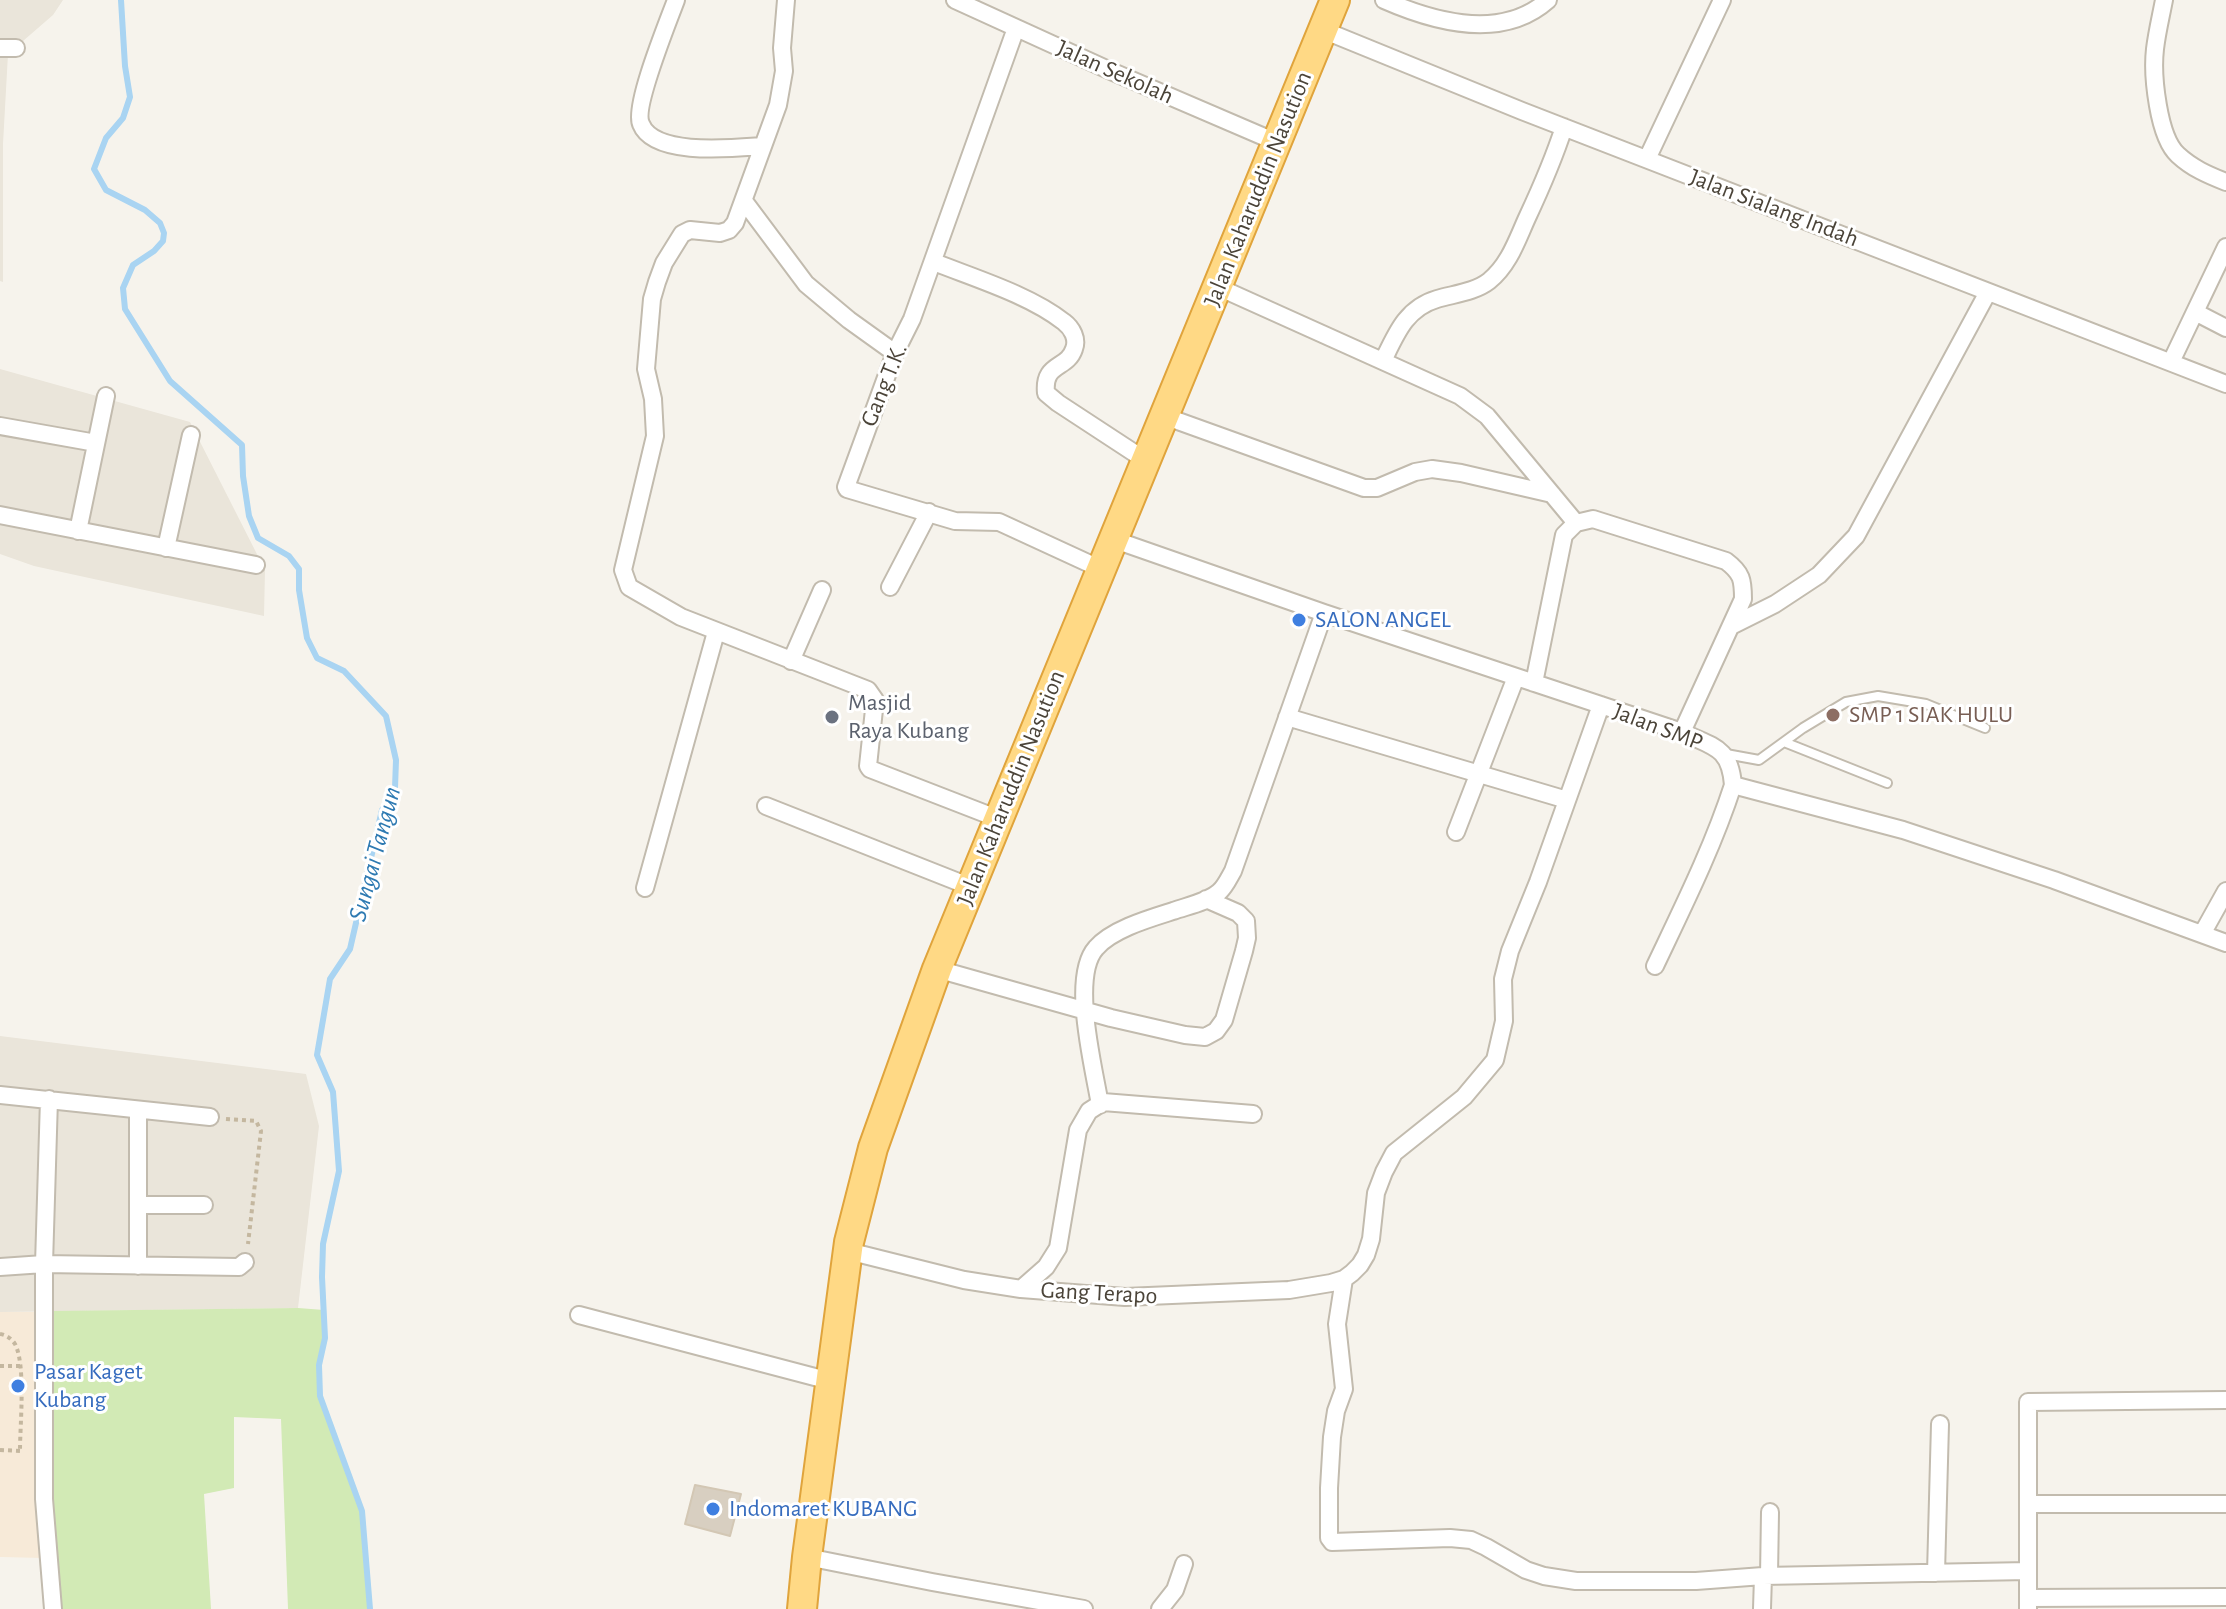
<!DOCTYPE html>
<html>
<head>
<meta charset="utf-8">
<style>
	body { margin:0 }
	canvas { display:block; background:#f6f3ec }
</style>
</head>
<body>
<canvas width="2226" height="1609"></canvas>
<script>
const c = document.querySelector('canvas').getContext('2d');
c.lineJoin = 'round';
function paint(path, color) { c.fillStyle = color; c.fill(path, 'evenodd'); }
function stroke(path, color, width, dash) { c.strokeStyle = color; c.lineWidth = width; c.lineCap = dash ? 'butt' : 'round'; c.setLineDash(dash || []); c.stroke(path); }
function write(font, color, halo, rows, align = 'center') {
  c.font = font + ' "Alegreya Sans",sans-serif'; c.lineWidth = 6; c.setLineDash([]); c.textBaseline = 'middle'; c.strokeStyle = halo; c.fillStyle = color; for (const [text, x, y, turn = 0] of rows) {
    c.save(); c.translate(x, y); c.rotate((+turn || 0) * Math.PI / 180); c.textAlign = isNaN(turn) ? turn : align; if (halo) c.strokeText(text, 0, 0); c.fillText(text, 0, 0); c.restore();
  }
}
const residential = new Path2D(`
	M 0,0 L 63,0 L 53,15 L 8,54 L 3,144 L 3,282 L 0,281 Z
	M 0,369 L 190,422 L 265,570 L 264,616 L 34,566 L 0,554 Z
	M 0,1036 L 306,1074 L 319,1126 L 298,1308 L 0,1312 Z`);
const commercial = new Path2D(`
	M 0,1312 L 37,1312 L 35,1460 L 44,1558 L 0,1557 Z`);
const green = new Path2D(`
	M 298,1308 L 324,1310 L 325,1338 L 319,1365 L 320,1396 L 362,1511 L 370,1609 L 288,1609 L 281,1419 L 234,1417 L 234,1488 L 204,1494 L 211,1609 L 59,1609 L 52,1497 L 53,1311 Z`);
const stream = new Path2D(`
	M 121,0 L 125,66 L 130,97 L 123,118 L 106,138 L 94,169 L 106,190 L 145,210 L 160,223 L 164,233 L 163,241 L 154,251 L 133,265 L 123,288 L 125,309 L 170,381 L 242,445 L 243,476 L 249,516 L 258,538 L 289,556 L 299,569 L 299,590 L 307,638 L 317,658 L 344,671 L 386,716 L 396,760 L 395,788 L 382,810 L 350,949 L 330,979 L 317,1055 L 333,1092 L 339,1171 L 323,1244 L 322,1277 L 325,1338 L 319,1365 L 320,1396 L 362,1511 L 370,1609`);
const building = new Path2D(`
	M 695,1485 L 741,1494 L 730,1536 L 685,1524 Z`);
const path = new Path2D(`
	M 226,1119 L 256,1121 L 261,1131 L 248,1244
	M 0,1334 C 6,1335 11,1338 15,1344 C 26,1365 20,1425 20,1450
	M 0,1366 L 20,1366
	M 0,1450 L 22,1451`);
const service = new Path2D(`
	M 1784,742 L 1887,783
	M 1726,754 L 1759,760 L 1803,728 L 1846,702 L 1878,696 L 1926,704 L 1985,728`);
const minor = new Path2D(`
	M 676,0 C 668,22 633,107 641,124 C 654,157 734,148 763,146
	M 786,0 L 782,48 L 784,71 L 778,105 L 735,223 L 729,230 L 720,233 L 690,230 L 682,234 L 664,263 L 657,282 L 652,299 L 646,369 L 653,399 L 655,436 L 623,570 L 629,587 L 681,617 L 868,690 L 875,700 L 868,766 L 870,769 L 999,819
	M 955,0 L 1113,72 L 1276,142
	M 1384,0 C 1434,22 1502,41 1548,0
	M 2164,0 C 2161,16 2157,32 2155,49 C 2152,75 2158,137 2178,155 C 2192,168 2208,175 2226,182
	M 1016,28 L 912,319 L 895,353 L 846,487 L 847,489 L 955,521 L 999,522 L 1101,569
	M 1323,30 L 1522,111 L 2226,384
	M 0,48 L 16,48
	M 1647,159 L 1722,0
	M 744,201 L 806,284 L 849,320 L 895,353
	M 934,262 C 974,278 1030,295 1064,322 C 1072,328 1078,339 1074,349 C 1067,370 1043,362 1046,393 L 1058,403 L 1145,460
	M 1218,287 L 1460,396 L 1487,416 L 1576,523
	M 2195,312 L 2226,328
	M 1383,361 C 1396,334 1406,308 1437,299 C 1454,294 1475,292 1489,281 C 1509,265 1517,240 1527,218 C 1541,188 1554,158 1564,127
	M 2171,362 L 2226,247
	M 1164,416 L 1364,488 L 1377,488 L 1415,472 L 1432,469 L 1461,473 L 1552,494
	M 0,426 L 96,443
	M 0,515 L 256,565
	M 78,531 L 106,396
	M 1115,540 L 1324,613 L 1682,732 C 1712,747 1730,746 1733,785 L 1903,830 L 2054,880 L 2226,943
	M 166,548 L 191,435
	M 890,587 L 929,512
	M 1731,626 L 1775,604 L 1819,575 L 1856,536 L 1988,292
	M 791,661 L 822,590
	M 1534,683 L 1564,535 L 1576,523 L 1593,519 L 1726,561 C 1742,573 1743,580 1743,599 L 1682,732
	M 1287,717 L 1567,800
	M 766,806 L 971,887
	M 1456,832 L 1516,677
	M 645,888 L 716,632
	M 2202,934 L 2226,891
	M 1655,966 C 1683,907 1713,847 1733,785
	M 937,969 L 1111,1018 L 1185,1035 L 1205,1037 L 1216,1031 L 1224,1020 L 1244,951 L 1247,938 L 1246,921 L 1238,913 L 1206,899
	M 0,1095 L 210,1117
	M 49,1099 L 44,1264 L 44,1499 L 53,1609
	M 1100,1105 C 1094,1068 1070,977 1096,948 C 1112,929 1151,918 1173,911 C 1187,906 1208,902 1219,892 C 1225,887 1229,878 1233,871 L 1324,613
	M 138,1111 L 138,1266
	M 139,1205 L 204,1205
	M 848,1251 L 964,1280 L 1021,1289 L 1125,1297 L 1289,1290 L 1331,1283 L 1344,1279 L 1352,1273 L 1360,1265 L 1366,1255 L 1371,1239 L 1376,1193 L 1384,1172 L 1394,1153 L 1464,1097 L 1495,1060 L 1504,1021 L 1503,979 L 1510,951 L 1538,882 L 1601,705
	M 0,1267 L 44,1264 L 239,1267 L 245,1262
	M 1344,1279 L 1337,1324 L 1344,1389 L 1336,1411 L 1332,1437 L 1329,1488 L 1329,1538 L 1332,1542 L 1450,1538 L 1471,1540 L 1486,1547 L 1526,1570 L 1544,1576 L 1576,1581 L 1696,1581 L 1763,1576 L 2028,1571
	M 1021,1289 L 1046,1267 L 1058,1248 L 1078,1130 L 1089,1111 L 1103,1102 L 1253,1114
	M 579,1315 L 830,1381
	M 2028,1504 L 2226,1504
	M 807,1557 L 932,1582 L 1084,1609
	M 1936,1573 L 1940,1424
	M 1769,1576 L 1770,1512
	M 2028,1598 L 2226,1597
	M 1160,1609 L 1175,1590 L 1184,1564
	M 1762,1609 L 1763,1576
	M 2028,1609 L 2028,1402 L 2226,1400`);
const trunk = new Path2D(`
	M 802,1609 L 807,1557 L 849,1242 L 873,1148 L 937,969 L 1335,0`);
const markers = [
	[1299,620,8,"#3f7fe0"],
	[1833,715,8,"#8d6e63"],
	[832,717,8,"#6b7280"],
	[18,1386,8,"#3f7fe0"],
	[713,1509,8,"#3f7fe0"]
];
const streetNames = [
	["Jalan Sekolah",1115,72,24],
	["Jalan Kaharuddin Nasution",1258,189,-68],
	["Jalan Sialang Indah",1774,208,21],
	["Gang T.K.",884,385,-68],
	["Jalan SMP",1658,727,21],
	["Jalan Kaharuddin Nasution",1011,788,-68],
	["Gang Terapo",1099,1293,3]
];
const shopNames = [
	["SALON ANGEL",1315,620],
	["Pasar Kaget",34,1372],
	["Kubang",34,1400],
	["Indomaret KUBANG",729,1509]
];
const worshipNames = [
	["Masjid",848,703],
	["Raya Kubang",848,731]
];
const educationNames = [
	["SMP 1 SIAK HULU",1849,715]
];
const waterNames = [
	["Sungai Tangun",375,854,-75]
];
paint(residential, '#eae5da');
paint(commercial, '#f7ead8');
paint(green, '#d2eab5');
stroke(stream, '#a9d4f2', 6);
paint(building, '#d8cfc1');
stroke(building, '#d3c7b4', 2);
stroke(service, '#c2bbae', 12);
stroke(minor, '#c2bbae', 20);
stroke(trunk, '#e0a43c', 32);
stroke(path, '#c4b79f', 4, [4, 4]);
stroke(service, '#fff', 8);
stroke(minor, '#fff', 16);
stroke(trunk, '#ffd985', 28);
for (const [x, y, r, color] of markers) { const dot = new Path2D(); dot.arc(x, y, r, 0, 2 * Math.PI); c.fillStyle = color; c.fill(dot); stroke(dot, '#fff', 3); }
write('24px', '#4b4439', '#fff', streetNames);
write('24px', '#366cbe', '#fff', shopNames, 'left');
write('24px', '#5b616d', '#fff', worshipNames, 'left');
write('24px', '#785e54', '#fff', educationNames, 'left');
write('italic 26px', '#2e7ab2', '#fff', waterNames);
</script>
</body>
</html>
